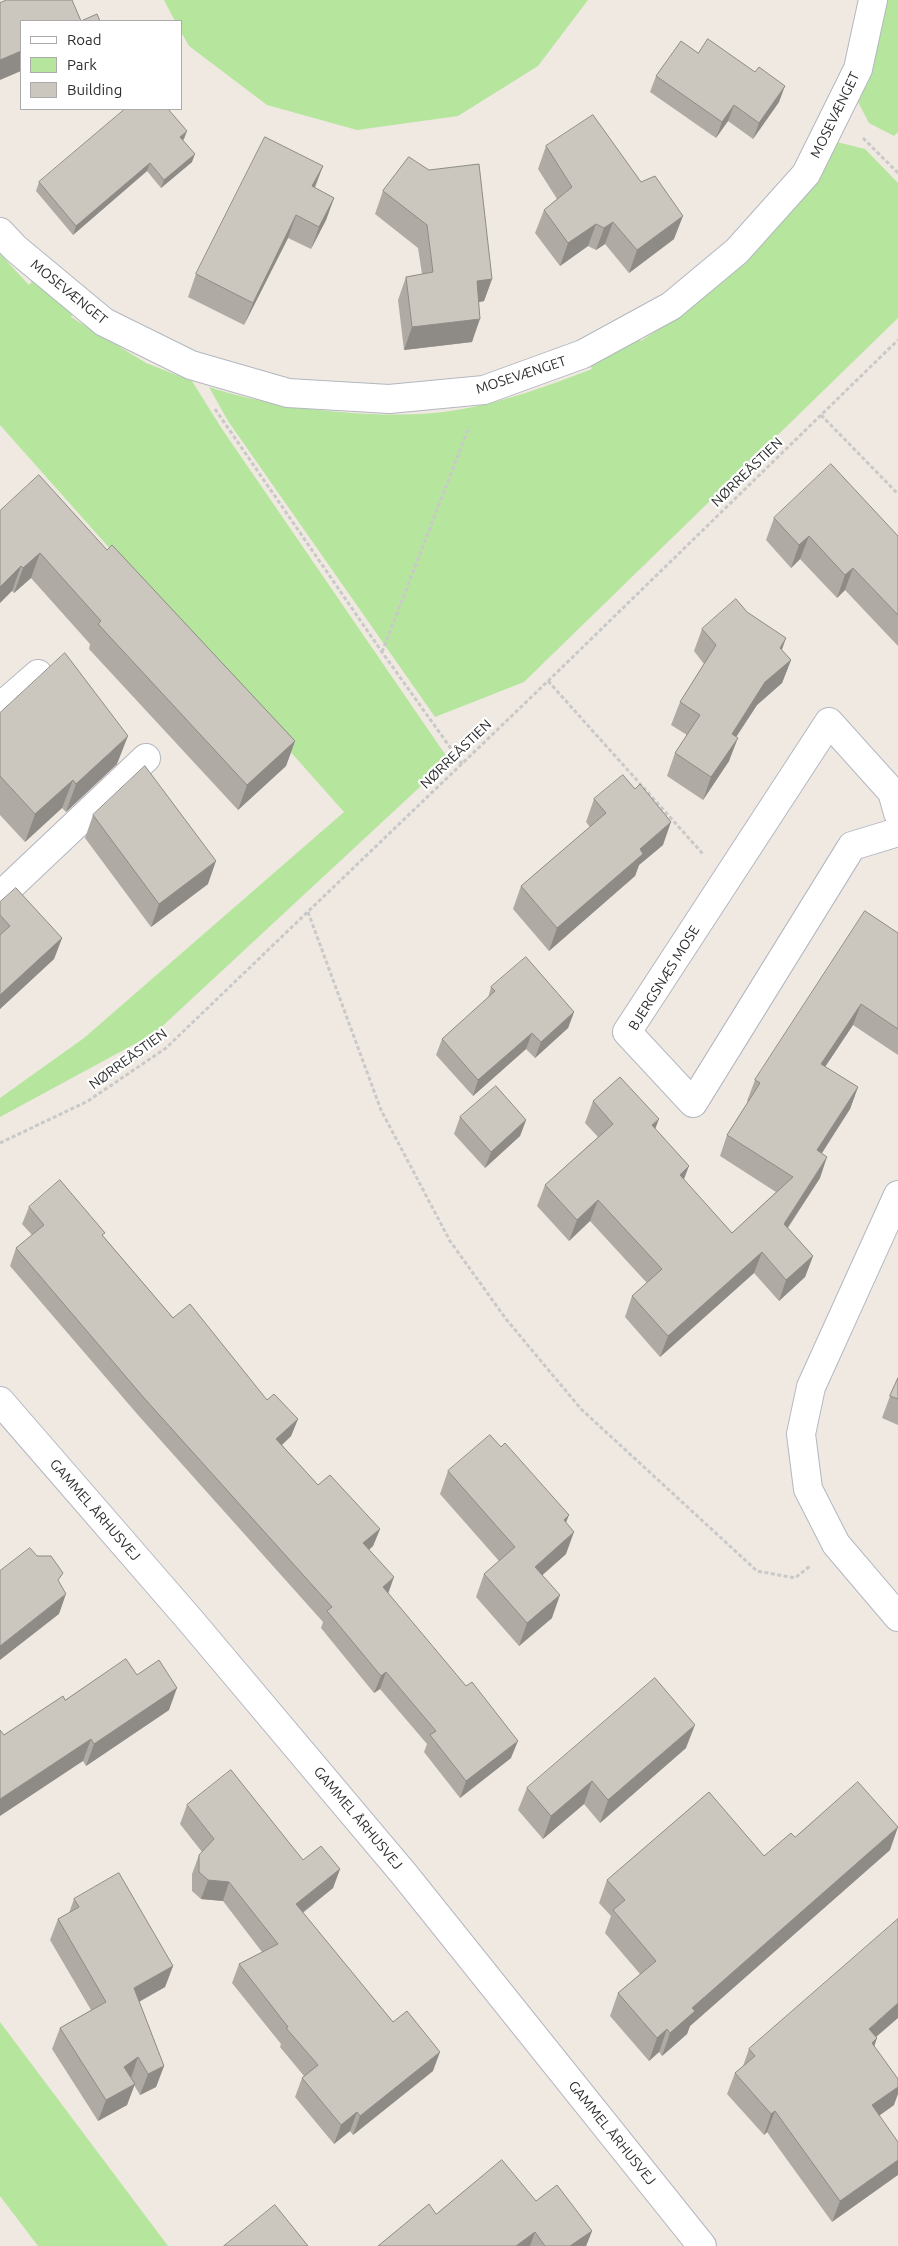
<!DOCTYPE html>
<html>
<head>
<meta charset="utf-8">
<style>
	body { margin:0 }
	#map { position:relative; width:898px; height:2246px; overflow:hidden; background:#efe9e1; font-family:Ubuntu,sans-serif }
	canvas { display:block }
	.legend { position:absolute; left:20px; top:20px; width:162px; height:90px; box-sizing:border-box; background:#fff; border:1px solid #ababab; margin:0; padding:6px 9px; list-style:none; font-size:15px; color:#2e2e2e }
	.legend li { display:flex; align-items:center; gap:10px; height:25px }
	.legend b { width:25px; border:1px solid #ababab }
</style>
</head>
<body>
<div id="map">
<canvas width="898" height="2246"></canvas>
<ul class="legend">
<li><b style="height:6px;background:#fff"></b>Road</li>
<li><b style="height:14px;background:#b6e59e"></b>Park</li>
<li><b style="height:14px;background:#cbc7bf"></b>Building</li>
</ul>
</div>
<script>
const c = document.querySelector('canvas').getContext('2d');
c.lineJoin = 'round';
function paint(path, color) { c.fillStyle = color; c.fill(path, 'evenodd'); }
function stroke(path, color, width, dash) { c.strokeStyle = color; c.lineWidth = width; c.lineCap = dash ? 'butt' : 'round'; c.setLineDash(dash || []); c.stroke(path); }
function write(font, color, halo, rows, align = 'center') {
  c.font = font + ' Ubuntu,sans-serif'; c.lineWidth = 4.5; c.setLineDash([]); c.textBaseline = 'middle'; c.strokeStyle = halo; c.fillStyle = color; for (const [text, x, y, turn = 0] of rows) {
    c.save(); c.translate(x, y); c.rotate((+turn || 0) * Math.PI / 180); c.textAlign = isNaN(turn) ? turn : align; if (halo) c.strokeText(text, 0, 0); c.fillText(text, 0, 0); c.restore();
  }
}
const green = new Path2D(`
	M 164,0 L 588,0 L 538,66 L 458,116 L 357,130 L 267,105 L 189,46 L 181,32 L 181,21 L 175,21 Z
	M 885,0 L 898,0 L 898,132 L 894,136 L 869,123 L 857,100 Z
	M 837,142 L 865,149 L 898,183 L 898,318 L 524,682 L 435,717 L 228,421 L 209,387 C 274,409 389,422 457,410 C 504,402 548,386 592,369 L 588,358 L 635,333 L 641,341 C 674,319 706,297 736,271 C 776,235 810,187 837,142 Z
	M 0,254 L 29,285 L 36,277 L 77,308 L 71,317 L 146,363 L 192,381 L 222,429 L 449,760 L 155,1033 L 0,1117 L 0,1098 L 84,1038 L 344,812 L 0,425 Z
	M 0,2022 L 168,2246 L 38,2246 L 0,2196 Z`);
const path = new Path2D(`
	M 863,138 L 898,173
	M 215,409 L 382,652 L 462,764
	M 821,415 L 898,494
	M 382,652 L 469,427
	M 548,681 L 703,854
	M 308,912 L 381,1110 L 450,1241 L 506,1319 L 581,1409 L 757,1571 L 795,1578 L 810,1566
	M 0,1143 L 88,1101 L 166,1048 L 548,681 L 898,340`);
const minor = new Path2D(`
	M 0,232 L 15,248 L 104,322 L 191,365 L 288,393 L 389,399 L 484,390 L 583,354 L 671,306 L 737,251 L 806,174 L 858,69 L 873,0
	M 0,707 L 38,674
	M 898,813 L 892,792 L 829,722 L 627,1032 L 693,1103 L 852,846 L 898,832
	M 0,896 L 146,758
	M 898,1195 L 811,1387 L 801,1434 L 808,1489 L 836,1544 L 898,1617
	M 0,1401 L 190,1620 L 404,1874 L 702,2246`);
const wall = new Path2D(`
	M 698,53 L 779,102 L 753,139 L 728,121 L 716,138 L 650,92 L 656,76 Z
	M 184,139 L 183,140 L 192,162 L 161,188 L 147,171 L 73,235 L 36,191 L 39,182 Z
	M 546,146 L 674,239 L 629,273 L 605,244 L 596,250 L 588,246 L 560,266 L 535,233 L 544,210 L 557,199 L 538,169 Z
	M 409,157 L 492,279 L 484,301 L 479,302 L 472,342 L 404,350 L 398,300 L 406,277 L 422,274 L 418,248 L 375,214 L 383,191 Z
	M 323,166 L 315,188 L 334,198 L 326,220 L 311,249 L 288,238 L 244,325 L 188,297 L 196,274 Z
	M 0,511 L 107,550 L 295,741 L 286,766 L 238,810 L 89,649 L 90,644 L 31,578 L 14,593 L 12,591 Z
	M 774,518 L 898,536 L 898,646 L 845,590 L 837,598 L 800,559 L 791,568 L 766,540 Z
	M 702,629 L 782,650 L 791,660 L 782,683 L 757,705 L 736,737 L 729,761 L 703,800 L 667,776 L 675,753 L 687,735 L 671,725 L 680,702 L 704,664 L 694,651 Z
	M 0,713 L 117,764 L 66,812 L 62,808 L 25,842 L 0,815 Z
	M 594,799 L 663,845 L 639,865 L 635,876 L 549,951 L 513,909 L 521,886 L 590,827 L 586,822 Z
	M 93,815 L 208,884 L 151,927 L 85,838 Z
	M 0,902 L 62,938 L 54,959 L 0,1009 Z
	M 898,933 L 898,1055 L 853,1025 L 825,1067 L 858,1087 L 850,1109 L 821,1153 L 820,1178 L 788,1228 L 813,1256 L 805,1277 L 779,1301 L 754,1273 L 660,1357 L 625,1317 L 632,1296 L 647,1283 L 590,1221 L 569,1241 L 537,1206 L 545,1185 L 598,1137 L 585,1123 L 593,1101 L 655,1129 L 684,1180 L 732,1233 L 776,1192 L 720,1156 L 727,1135 L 748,1102 L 747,1101 L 755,1080 Z
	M 491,987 L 574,1012 L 568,1028 L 535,1058 L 526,1049 L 473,1096 L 436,1055 L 442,1039 L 488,998 Z
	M 460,1117 L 526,1120 L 520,1136 L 485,1168 L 454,1134 Z
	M 29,1207 L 104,1237 L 173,1318 L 267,1400 L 298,1419 L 291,1436 L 282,1445 L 318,1485 L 380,1529 L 373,1546 L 369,1550 L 388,1593 L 511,1758 L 460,1798 L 424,1752 L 427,1744 L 380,1689 L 374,1693 L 321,1628 L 323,1622 L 138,1415 L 10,1266 L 16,1248 L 32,1235 L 22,1224 Z
	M 898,1378 L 898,1425 L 882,1418 L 890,1396 Z
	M 448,1471 L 566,1522 L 566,1554 L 542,1575 L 552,1618 L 519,1646 L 476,1597 L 484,1574 L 499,1561 L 440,1494 Z
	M 137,1675 L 169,1710 L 86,1766 L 83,1761 L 4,1735 L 65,1700 Z
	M 686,1748 L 600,1823 L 584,1804 L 543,1839 L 518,1810 L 527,1788 Z
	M 187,1805 L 303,1860 L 340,1869 L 333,1888 L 303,1913 L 433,2071 L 353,2135 L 350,2131 L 334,2144 L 295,2097 L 302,2078 L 304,2076 L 280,2047 L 281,2044 L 232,1983 L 239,1964 L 262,1952 L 223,1901 L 201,1899 L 192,1891 L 192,1874 L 199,1855 L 202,1852 L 180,1824 Z
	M 795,1837 L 890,1850 L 690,2026 L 687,2034 L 662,2056 L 659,2052 L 649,2061 L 610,2016 L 618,1993 L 640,1974 L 605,1933 L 611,1916 L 599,1903 L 607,1880 L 764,1856 Z
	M 74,1899 L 173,1966 L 165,1987 L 139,2002 L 164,2066 L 156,2087 L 140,2095 L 134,2085 L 127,2105 L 98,2121 L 52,2049 L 60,2028 L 91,2010 L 50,1940 L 58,1919 L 69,1913 Z
	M 876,2037 L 874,2047 L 894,2105 L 879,2116 L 832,2222 L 767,2132 L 764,2135 L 727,2094 L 735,2073 L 743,2066 L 749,2049 Z
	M 536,2201 L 592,2231 L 586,2246 L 378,2246 L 436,2214 Z`);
const shadedWall = new Path2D(`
	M 21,51 L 21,71 L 0,80 L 0,60 Z
	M 785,86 L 779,102 L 753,139 L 759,123 Z
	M 734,105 L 728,121 L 716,138 L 722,122 Z
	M 187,131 L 184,139 L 177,145 L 180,137 Z
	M 195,154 L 192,162 L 161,188 L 164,180 Z
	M 150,163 L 147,171 L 73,235 L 76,226 Z
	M 323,166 L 314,188 L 312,186 Z
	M 334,198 L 326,220 L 311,249 L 319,227 Z
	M 296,215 L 288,238 L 244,325 L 253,303 Z
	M 683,216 L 674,239 L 629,273 L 637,250 Z
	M 613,222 L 605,244 L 596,250 L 604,228 Z
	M 596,224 L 588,246 L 560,266 L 568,243 Z
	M 492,279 L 484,301 L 469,304 L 477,281 Z
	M 480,319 L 472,342 L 404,350 L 412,327 Z
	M 809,536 L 800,559 L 791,568 L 799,545 Z
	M 40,553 L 31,578 L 14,593 L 23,568 Z
	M 21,566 L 12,591 L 0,603 L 0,587 Z
	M 853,568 L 845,590 L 837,598 L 845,575 Z
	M 786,638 L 778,661 L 780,648 Z
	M 791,660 L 782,683 L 757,705 L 723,757 L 732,734 L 765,682 Z
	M 128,736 L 117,764 L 66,812 L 76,784 Z
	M 738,738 L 729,761 L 703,800 L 711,777 Z
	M 295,741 L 286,766 L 238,810 L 247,785 Z
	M 73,780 L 62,808 L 25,842 L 35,814 Z
	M 671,822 L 663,845 L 639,865 L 635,876 L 549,951 L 557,928 L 640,849 Z
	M 216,861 L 208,884 L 151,927 L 159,904 Z
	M 62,938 L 54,959 L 0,1009 L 0,995 Z
	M 861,1004 L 853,1025 L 813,1085 L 821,1064 Z
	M 574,1012 L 568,1028 L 535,1058 L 541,1042 Z
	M 532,1033 L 526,1049 L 473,1096 L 478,1080 Z
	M 858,1087 L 850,1109 L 810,1172 L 817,1150 Z
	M 659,1119 L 651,1140 L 652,1125 Z
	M 526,1120 L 520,1136 L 485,1168 L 491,1152 Z
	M 827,1157 L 820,1178 L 776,1245 L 784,1224 Z
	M 689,1166 L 681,1187 L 680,1175 Z
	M 598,1200 L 590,1221 L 569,1241 L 577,1220 Z
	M 762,1252 L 754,1273 L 660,1357 L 668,1336 Z
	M 813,1256 L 805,1277 L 779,1301 L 786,1280 Z
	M 298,1419 L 291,1436 L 270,1456 L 276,1439 Z
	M 569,1515 L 560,1538 L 564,1520 Z
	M 380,1529 L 373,1546 L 357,1560 L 363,1543 Z
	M 574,1532 L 566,1554 L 527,1589 L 535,1567 Z
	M 394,1577 L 388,1594 L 383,1587 Z
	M 66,1594 L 59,1614 L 0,1660 L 0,1646 Z
	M 560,1595 L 552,1618 L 519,1646 L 527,1623 Z
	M 386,1672 L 380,1689 L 374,1693 L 381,1676 Z
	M 177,1688 L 169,1710 L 86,1766 L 94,1744 Z
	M 695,1725 L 686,1748 L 600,1823 L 608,1800 Z
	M 91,1739 L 83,1761 L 0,1816 L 0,1799 Z
	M 518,1741 L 511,1758 L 460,1798 L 466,1781 Z
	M 592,1781 L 584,1804 L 543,1839 L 551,1816 Z
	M 898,1827 L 890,1850 L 690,2026 L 687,2034 L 662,2056 L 670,2033 L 692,2008 Z
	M 340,1869 L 333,1888 L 289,1923 L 296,1904 Z
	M 208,1880 L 229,1882 L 223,1901 L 201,1899 Z
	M 173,1966 L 165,1987 L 126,2009 L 134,1988 Z
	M 898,2003 L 898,2018 L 861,2050 L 869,2029 Z
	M 667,2029 L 659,2052 L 649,2061 L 657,2038 Z
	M 877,2038 L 870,2059 L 872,2043 Z
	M 440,2052 L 433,2071 L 353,2135 L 360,2116 Z
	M 138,2057 L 131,2078 L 124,2067 Z
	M 164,2066 L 156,2087 L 140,2095 L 148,2074 Z
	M 135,2084 L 127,2105 L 98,2121 L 106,2100 Z
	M 898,2087 L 898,2094 L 894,2105 L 864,2126 L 872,2105 Z
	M 775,2111 L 767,2132 L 764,2135 L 771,2114 Z
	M 357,2112 L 350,2131 L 334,2144 L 341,2125 Z
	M 898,2160 L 898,2175 L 832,2222 L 840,2201 Z
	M 592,2231 L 586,2246 L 570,2246 Z
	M 535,2232 L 530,2246 L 516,2246 Z`);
const building = new Path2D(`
	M 7,0 L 72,0 L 81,21 L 97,14 L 100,21 L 21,21 L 21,51 L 0,60 L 0,3 Z
	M 708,39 L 755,72 L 759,67 L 785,86 L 759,123 L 734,105 L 722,122 L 656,76 L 681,41 L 698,53 Z
	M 125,109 L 168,109 L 187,131 L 180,137 L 195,154 L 164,180 L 150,163 L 76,226 L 39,182 Z
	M 593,115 L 641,182 L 655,176 L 683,216 L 637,250 L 613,222 L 604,228 L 596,224 L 568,243 L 544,210 L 572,187 L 546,146 Z
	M 265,137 L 323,166 L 312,186 L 334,198 L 319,227 L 296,215 L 253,303 L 196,274 Z
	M 409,157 L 429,170 L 479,164 L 492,279 L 477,281 L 480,319 L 412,327 L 406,277 L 433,272 L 427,225 L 383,191 Z
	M 831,464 L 898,536 L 898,615 L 853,568 L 845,575 L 809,536 L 799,545 L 774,518 Z
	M 39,475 L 107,550 L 112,545 L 295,741 L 247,785 L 98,624 L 101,621 L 40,553 L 23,568 L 21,566 L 0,587 L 0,511 Z
	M 736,599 L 747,612 L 786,638 L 780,648 L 791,660 L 765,682 L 732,734 L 738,738 L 711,777 L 675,753 L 700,715 L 680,702 L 716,645 L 702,629 Z
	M 65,653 L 128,736 L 76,784 L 73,780 L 35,814 L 0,776 L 0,713 Z
	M 145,766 L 216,861 L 159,904 L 93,815 Z
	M 623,775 L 635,789 L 640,784 L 671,822 L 640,849 L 643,854 L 557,928 L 521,886 L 606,813 L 594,799 Z
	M 16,888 L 62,938 L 0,995 L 0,935 L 10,926 L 0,915 L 0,902 Z
	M 865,911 L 898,933 L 898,1029 L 861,1004 L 821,1064 L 858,1087 L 817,1150 L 827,1157 L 784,1224 L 813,1256 L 786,1280 L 762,1252 L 668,1336 L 632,1296 L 662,1269 L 598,1200 L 577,1220 L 545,1185 L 613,1124 L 593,1101 L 620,1077 L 659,1119 L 652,1125 L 689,1166 L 680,1175 L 732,1233 L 793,1177 L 727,1135 L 760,1083 L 755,1080 Z
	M 526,957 L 574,1012 L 541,1042 L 532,1033 L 478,1080 L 442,1039 L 495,991 L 491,987 Z
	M 496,1086 L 526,1120 L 491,1152 L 460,1117 Z
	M 60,1180 L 105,1233 L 102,1235 L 173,1318 L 190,1304 L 267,1400 L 274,1394 L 298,1419 L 276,1439 L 318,1485 L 330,1475 L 380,1529 L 363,1543 L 394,1577 L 383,1587 L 466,1686 L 472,1682 L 518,1741 L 466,1781 L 430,1735 L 436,1731 L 386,1672 L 381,1676 L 327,1611 L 332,1607 L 144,1398 L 16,1248 L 44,1225 L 29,1207 Z
	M 898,1378 L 898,1399 L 890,1396 Z
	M 490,1435 L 501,1447 L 505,1443 L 569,1515 L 564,1520 L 574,1532 L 535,1567 L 560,1595 L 527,1623 L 484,1574 L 515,1547 L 448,1471 Z
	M 30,1548 L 37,1556 L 51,1556 L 63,1573 L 58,1580 L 66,1594 L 0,1646 L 0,1571 Z
	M 126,1659 L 137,1675 L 159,1660 L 177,1688 L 94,1744 L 91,1739 L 0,1799 L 0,1730 L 4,1735 L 63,1696 L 65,1700 Z
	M 655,1678 L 695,1725 L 608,1800 L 592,1781 L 551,1816 L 527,1788 Z
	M 231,1770 L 303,1860 L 321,1846 L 340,1869 L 296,1904 L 393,2022 L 407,2011 L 440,2052 L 360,2116 L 357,2112 L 341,2125 L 302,2078 L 318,2065 L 286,2028 L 288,2027 L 239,1964 L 278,1944 L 229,1882 L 208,1880 L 199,1872 L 199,1855 L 214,1839 L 187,1805 Z
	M 858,1782 L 898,1827 L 692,2008 L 695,2011 L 670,2033 L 667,2029 L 657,2038 L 618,1993 L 656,1961 L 613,1910 L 625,1900 L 607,1880 L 709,1792 L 764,1856 L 791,1833 L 795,1837 Z
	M 119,1873 L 173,1966 L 134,1988 L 164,2066 L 148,2074 L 138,2057 L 124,2067 L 135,2084 L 106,2100 L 60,2028 L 106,2002 L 58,1919 L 79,1907 L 74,1899 Z
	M 898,1919 L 898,2003 L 869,2029 L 877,2038 L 872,2043 L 898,2079 L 898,2087 L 872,2105 L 898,2142 L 898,2160 L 840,2201 L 775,2111 L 771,2114 L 735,2073 L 755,2056 L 749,2049 Z
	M 502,2160 L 536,2201 L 557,2185 L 592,2231 L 570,2246 L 545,2246 L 535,2232 L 516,2246 L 378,2246 L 429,2204 L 436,2214 Z
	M 275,2205 L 308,2246 L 224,2246 Z`);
const streetNames = [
	["MOSEVÆNGET",835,115,-64],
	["MOSEVÆNGET",69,292,39],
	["MOSEVÆNGET",521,375,-18],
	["NØRREÅSTIEN",747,472,-44],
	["NØRREÅSTIEN",456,754,-44],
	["BJERGSNÆS MOSE",664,978,-58],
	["NØRREÅSTIEN",128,1059,-36],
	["GAMMEL ÅRHUSVEJ",95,1510,49],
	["GAMMEL ÅRHUSVEJ",358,1818,50],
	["GAMMEL ÅRHUSVEJ",612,2133,51]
];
paint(green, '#b6e59e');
stroke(minor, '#b4b7c1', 30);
stroke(path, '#c9c9c9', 3, [4, 2.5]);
stroke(minor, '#fff', 28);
paint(wall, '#afaba4');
paint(shadedWall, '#8e8b86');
paint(building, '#cbc7bf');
stroke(building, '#8e8b86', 1);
write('14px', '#2e2e2e', '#fff', streetNames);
</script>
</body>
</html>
